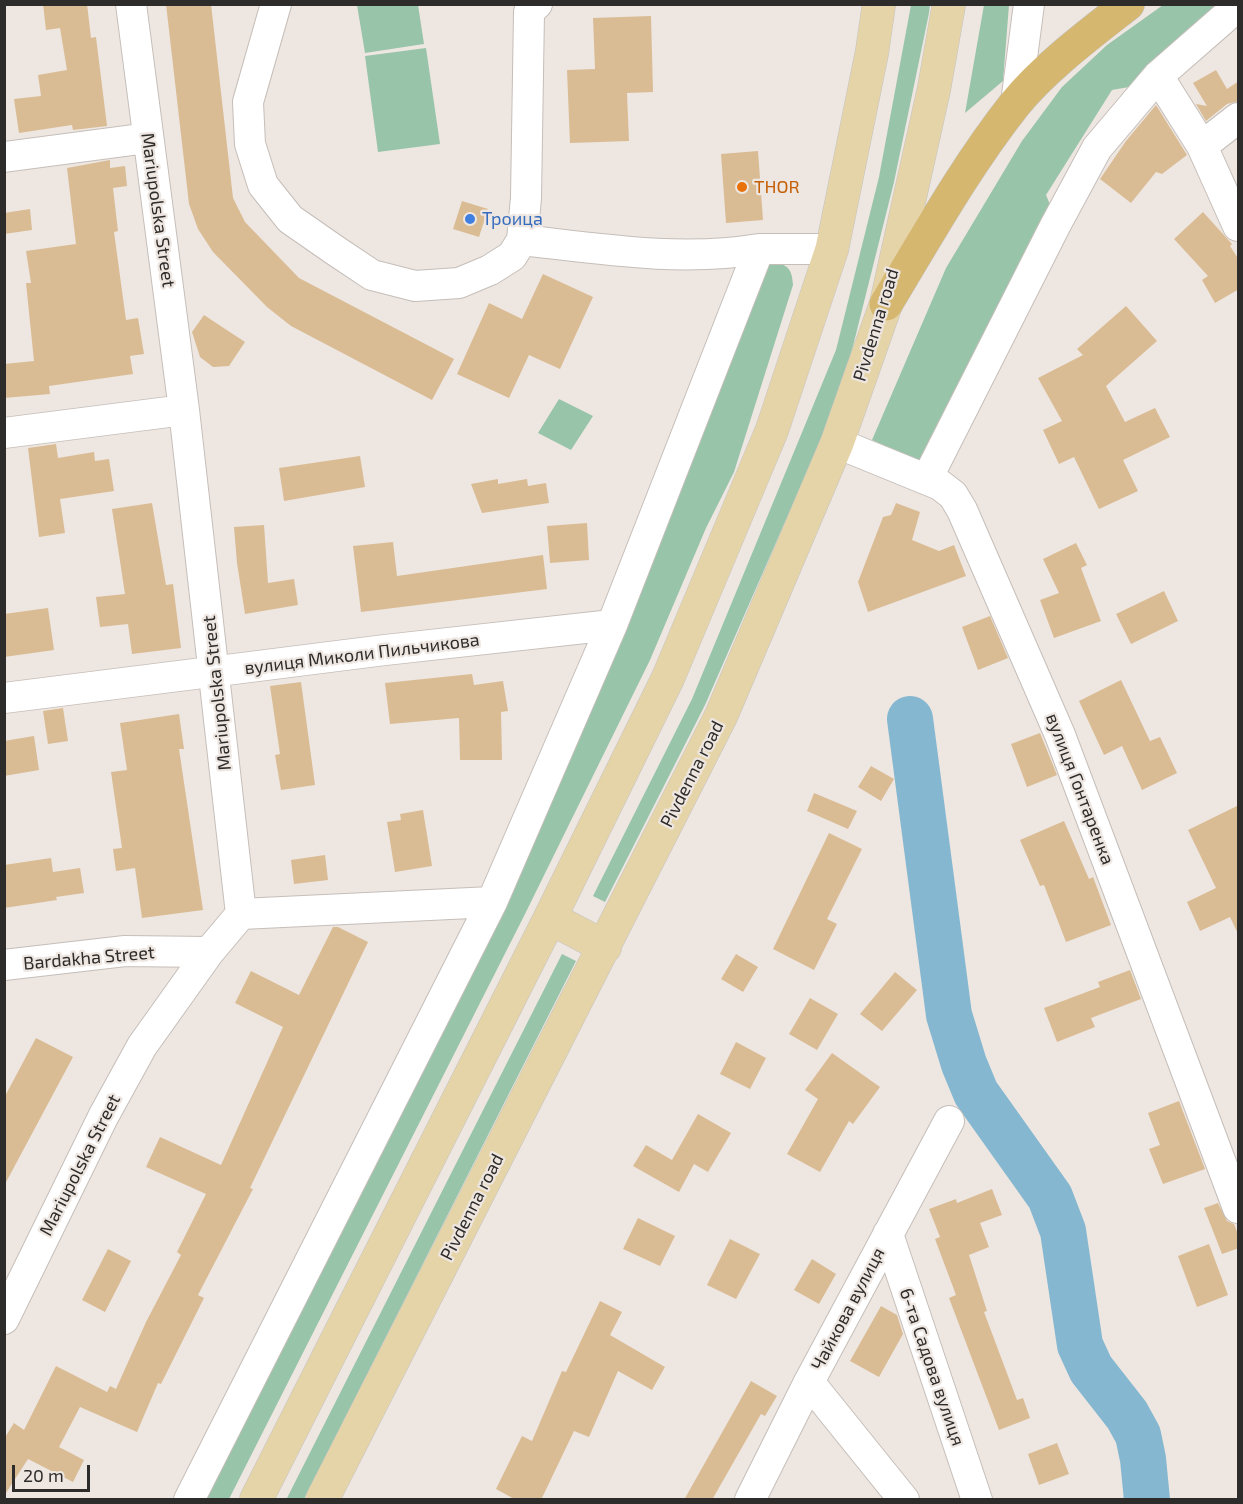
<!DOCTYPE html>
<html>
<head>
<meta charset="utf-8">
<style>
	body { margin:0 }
	#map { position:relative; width:1243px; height:1504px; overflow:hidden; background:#eee6e1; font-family:"Exo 2",sans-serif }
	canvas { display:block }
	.frame { position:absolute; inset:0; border:6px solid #2e2c2a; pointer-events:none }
	.scale { position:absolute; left:12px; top:1465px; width:78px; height:27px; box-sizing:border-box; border:3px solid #2e2c2a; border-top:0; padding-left:8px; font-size:18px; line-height:21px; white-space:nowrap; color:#2e2c2a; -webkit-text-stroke:4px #eee6e1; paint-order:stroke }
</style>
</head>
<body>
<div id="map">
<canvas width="1243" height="1504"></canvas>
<div class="frame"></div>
<div class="scale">20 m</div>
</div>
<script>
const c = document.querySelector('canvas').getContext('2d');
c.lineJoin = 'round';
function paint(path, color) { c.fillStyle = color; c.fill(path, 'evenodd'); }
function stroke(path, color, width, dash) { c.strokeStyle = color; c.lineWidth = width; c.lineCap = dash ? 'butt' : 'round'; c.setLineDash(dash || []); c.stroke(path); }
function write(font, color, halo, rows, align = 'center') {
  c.font = font + ' "Exo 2",sans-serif'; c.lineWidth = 4.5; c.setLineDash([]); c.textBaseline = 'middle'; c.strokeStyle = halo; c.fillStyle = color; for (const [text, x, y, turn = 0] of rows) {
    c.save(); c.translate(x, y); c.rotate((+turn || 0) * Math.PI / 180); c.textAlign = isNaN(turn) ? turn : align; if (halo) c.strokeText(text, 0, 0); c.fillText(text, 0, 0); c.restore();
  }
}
const green = new Path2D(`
	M 357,5 L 418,5 L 424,44 L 365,53 Z
	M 911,5 L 930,5 L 929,13 L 894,182 L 851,354 L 820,442 L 705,705 L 605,902 L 593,896 L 692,699 L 836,350 L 879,177 Z
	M 984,5 L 1009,5 L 1003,81 L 965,113 Z
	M 1163,5 L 1224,5 L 1129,87 L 1112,90 L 1046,195 L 1051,207 L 920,462 L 872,440 L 946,268 L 1022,141 L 1062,87 L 1107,45 Z
	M 426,48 L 440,144 L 378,152 L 365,56 Z
	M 774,262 C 789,265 792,270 793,285 L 734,472 L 706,528 L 650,660 L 524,916 L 229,1499 L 199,1500 L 500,903 L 760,267 Z
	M 559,399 L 593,416 L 571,450 L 538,433 Z
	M 562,954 L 576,961 L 304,1499 L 286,1500 Z`);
const river = new Path2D(`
	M 910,719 L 949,1015 L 964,1064 L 976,1093 L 1050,1197 L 1063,1231 L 1080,1345 L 1091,1369 L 1127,1415 L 1138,1435 L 1143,1459 L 1147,1500`);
const building = new Path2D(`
	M 43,4 L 87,4 L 91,38 L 96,37 L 107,126 L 73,130 L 72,125 L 19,133 L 14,99 L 41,96 L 38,75 L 67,70 L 60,28 L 46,30 Z
	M 166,4 L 211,4 L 233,198 L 245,222 L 299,278 L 454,359 L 432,400 L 291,326 L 267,307 L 213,252 L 198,229 L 189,204 Z
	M 651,16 L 653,92 L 627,93 L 629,141 L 570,143 L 567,70 L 595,69 L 593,18 Z
	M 1216,70 L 1227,89 L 1239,81 L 1239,101 L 1227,104 L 1206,121 L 1196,104 L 1207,106 L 1193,83 Z
	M 1156,105 L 1187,155 L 1162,174 L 1156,172 L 1131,203 L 1100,179 L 1126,141 Z
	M 758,151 L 763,220 L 726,223 L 721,154 Z
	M 110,160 L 110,168 L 125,166 L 127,186 L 113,188 L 118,231 L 114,232 L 126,320 L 138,318 L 144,354 L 130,356 L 133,374 L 49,386 L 50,394 L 4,398 L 4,364 L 34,361 L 26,283 L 31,283 L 26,251 L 76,244 L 67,168 Z
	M 462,201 L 488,209 L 479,237 L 453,229 Z
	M 30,209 L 32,230 L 4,234 L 4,213 Z
	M 1203,212 L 1232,244 L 1230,246 L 1239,260 L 1239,289 L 1215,303 L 1202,280 L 1208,276 L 1174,239 Z
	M 543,274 L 593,297 L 560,369 L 529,355 L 509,398 L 457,374 L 489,303 L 522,319 Z
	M 1126,306 L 1157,341 L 1106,386 L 1125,422 L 1155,408 L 1170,437 L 1123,460 L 1138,491 L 1099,509 L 1074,457 L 1059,464 L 1043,430 L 1062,421 L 1038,378 L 1083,355 L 1077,349 Z
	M 204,315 L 245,342 L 229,366 L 213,367 L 200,357 L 192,332 Z
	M 56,444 L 58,458 L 94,452 L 95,461 L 109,459 L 114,491 L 60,499 L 65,533 L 39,537 L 28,448 Z
	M 360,456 L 365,487 L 284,501 L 279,468 Z
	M 498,479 L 498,484 L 527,479 L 528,486 L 546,483 L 549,503 L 482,513 L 471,484 Z
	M 152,503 L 166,585 L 173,584 L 181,648 L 132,654 L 128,624 L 100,627 L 96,597 L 125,594 L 112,509 Z
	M 896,503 L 920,512 L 912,540 L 939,551 L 954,545 L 966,576 L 868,612 L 858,582 L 883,517 L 891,515 Z
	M 587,523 L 589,560 L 550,563 L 547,526 Z
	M 264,525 L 268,583 L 294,579 L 298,605 L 245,614 L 237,563 L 234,527 Z
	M 393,542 L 397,576 L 543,555 L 547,589 L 361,612 L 353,546 Z
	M 1076,543 L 1087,565 L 1081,568 L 1101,621 L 1054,638 L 1040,600 L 1059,593 L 1043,559 Z
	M 1164,591 L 1178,621 L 1131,644 L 1116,614 Z
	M 48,608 L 54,650 L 4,657 L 4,614 Z
	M 990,616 L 1008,658 L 978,670 L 962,627 Z
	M 472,674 L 474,685 L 503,681 L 508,711 L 501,712 L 502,760 L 460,760 L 459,718 L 390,724 L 385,683 Z
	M 1121,680 L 1150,741 L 1160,737 L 1177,773 L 1142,790 L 1122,746 L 1104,755 L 1079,701 Z
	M 301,682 L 315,785 L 281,790 L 275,755 L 280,754 L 270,686 Z
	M 63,708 L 68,741 L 48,744 L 43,711 Z
	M 179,714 L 184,749 L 179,749 L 203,910 L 142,918 L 135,868 L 116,871 L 113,849 L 122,848 L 111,772 L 127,770 L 120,723 Z
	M 1040,733 L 1057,775 L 1027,787 L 1011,744 Z
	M 34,736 L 39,770 L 4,776 L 4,741 Z
	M 871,766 L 894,779 L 881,801 L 858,787 Z
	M 814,793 L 857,811 L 848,829 L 807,811 Z
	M 1239,805 L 1239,936 L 1230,917 L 1200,931 L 1187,902 L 1216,888 L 1188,830 Z
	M 423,810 L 432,866 L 395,872 L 387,822 L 401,820 L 400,814 Z
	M 1064,821 L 1089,879 L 1093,877 L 1111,925 L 1066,942 L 1044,885 L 1040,886 L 1020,840 Z
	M 829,833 L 862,849 L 827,919 L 837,924 L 814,970 L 773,949 Z
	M 325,855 L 328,880 L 294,884 L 291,860 Z
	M 51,858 L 53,872 L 80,868 L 84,893 L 56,897 L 57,900 L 4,908 L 4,865 Z
	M 333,927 L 338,927 L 368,942 L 250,1188 L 253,1189 L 198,1295 L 204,1298 L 161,1384 L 158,1383 L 137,1432 L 80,1407 L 59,1447 L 84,1460 L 73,1482 L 28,1459 L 4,1496 L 4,1439 L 14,1423 L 24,1430 L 56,1366 L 107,1392 L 110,1386 L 116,1389 L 146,1322 L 181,1255 L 177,1252 L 206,1194 L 146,1167 L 160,1137 L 221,1165 L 283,1027 L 235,1003 L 251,971 L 299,995 Z
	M 736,954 L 758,967 L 743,992 L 721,979 Z
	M 1130,970 L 1141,999 L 1091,1018 L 1095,1027 L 1057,1042 L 1044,1008 L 1100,987 L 1098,982 Z
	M 895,972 L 917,990 L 882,1031 L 860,1014 Z
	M 810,998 L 838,1014 L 817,1050 L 789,1034 Z
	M 36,1038 L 73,1057 L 4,1186 L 4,1098 Z
	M 736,1042 L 766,1058 L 750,1089 L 720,1074 Z
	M 832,1053 L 880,1087 L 853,1124 L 849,1121 L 820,1172 L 787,1154 L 818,1099 L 805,1090 Z
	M 1179,1101 L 1205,1169 L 1163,1184 L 1149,1149 L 1160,1145 L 1148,1113 Z
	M 698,1114 L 731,1133 L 708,1172 L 694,1164 L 679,1192 L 633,1166 L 646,1145 L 672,1160 Z
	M 992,1189 L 1002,1215 L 980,1223 L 989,1247 L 969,1255 L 987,1311 L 984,1312 L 1017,1400 L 1023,1398 L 1030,1418 L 999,1430 L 949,1298 L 956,1295 L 935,1239 L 940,1237 L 929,1209 L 956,1199 L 957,1203 Z
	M 1218,1203 L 1227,1221 L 1234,1224 L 1239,1237 L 1239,1248 L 1222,1254 L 1204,1208 Z
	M 638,1218 L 675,1236 L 660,1266 L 623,1249 Z
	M 730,1239 L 760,1254 L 736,1299 L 707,1285 Z
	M 1209,1244 L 1228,1295 L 1197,1307 L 1178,1256 Z
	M 108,1249 L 131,1261 L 105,1312 L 82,1300 Z
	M 812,1259 L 836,1274 L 819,1304 L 794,1290 Z
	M 600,1301 L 622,1312 L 610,1335 L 665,1367 L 652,1390 L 618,1371 L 589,1437 L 574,1431 L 541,1500 L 516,1500 L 496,1489 L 522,1436 L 532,1441 L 562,1371 L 566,1372 Z
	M 881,1306 L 897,1315 L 903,1334 L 879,1377 L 850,1361 Z
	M 751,1381 L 777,1396 L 765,1416 L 761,1414 L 712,1500 L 684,1500 Z
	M 1057,1443 L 1069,1474 L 1039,1485 L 1028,1454 Z`);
const minor = new Path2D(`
	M 276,4 L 248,102 L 250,144 L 263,185 L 290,219 L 336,251 L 372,275 L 415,286 L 459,283 L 490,270 L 512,256 L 522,240 L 526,198 L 529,12 L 537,4
	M 1158,76 L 1202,146 L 1238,226
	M 1016,103 L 1029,4
	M 1202,146 L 1238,118
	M 4,157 L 148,138
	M 522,240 C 601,249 681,262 759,249
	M 4,433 L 184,410
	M 837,443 L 940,485 L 953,495 L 962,510 L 1060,735 L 1238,1208
	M 927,479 L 1055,226 L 1097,148 L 1158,76 L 1238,6
	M 4,698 L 385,650 L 612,625
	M 241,914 L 492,902
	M 4,965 L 125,951 L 209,952
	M 888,1234 L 977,1500
	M 4,1319 L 103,1117 L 142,1046 L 209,952 L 241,914 L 184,410 L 131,4
	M 809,1382 L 904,1500
	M 189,1500 L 492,902 L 612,625 L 759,249 L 832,249
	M 750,1500 L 809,1382 L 949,1121`);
const major = new Path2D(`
	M 550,918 L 605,947
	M 256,1500 L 550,918 L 668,678 L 772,430 L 832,249 L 872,52 L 879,4
	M 322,1500 L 721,716 L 837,443 L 886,304 L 934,89 L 949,4`);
const highway = new Path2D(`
	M 886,304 C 927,236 966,166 1015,104 C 1044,68 1091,33 1128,4`);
const markers = [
	[742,187,6,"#e8710a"],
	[470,219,6,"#3f7fe0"]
];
const foodNames = [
	["THOR",754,187]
];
const streetNames = [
	["Mariupolska Street",158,210,82],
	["Pivdenna road",876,325,-73],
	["вулиця Миколи Пильчикова",362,654,-7],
	["Mariupolska Street",217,693,-96],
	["Pivdenna road",692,774,-63],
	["вулиця Гонтаренка",1080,789,69],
	["Bardakha Street",89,958,-5],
	["Mariupolska Street",80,1165,-63],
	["Pivdenna road",472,1207,-63],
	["Чайкова вулиця",848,1309,-62],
	["6-та Садова вулиця",932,1367,71]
];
const shopNames = [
	["Троица",482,219]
];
paint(green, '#98c4aa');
stroke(river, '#85b8d0', 46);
paint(building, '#dabc94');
stroke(minor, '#c5beb9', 32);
stroke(major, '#c4c4c3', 34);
stroke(highway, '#c4c4c3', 34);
stroke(minor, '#fff', 30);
stroke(major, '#e6d4a9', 33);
stroke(highway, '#d5b770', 33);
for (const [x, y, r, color] of markers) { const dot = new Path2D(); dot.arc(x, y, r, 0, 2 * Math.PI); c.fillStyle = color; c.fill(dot); stroke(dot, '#eee6e1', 2); }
write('18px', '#c56008', '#eee6e1', foodNames, 'left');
write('18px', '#2e2c2a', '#eee6e1', streetNames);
write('18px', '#366cbe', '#eee6e1', shopNames, 'left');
</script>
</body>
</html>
